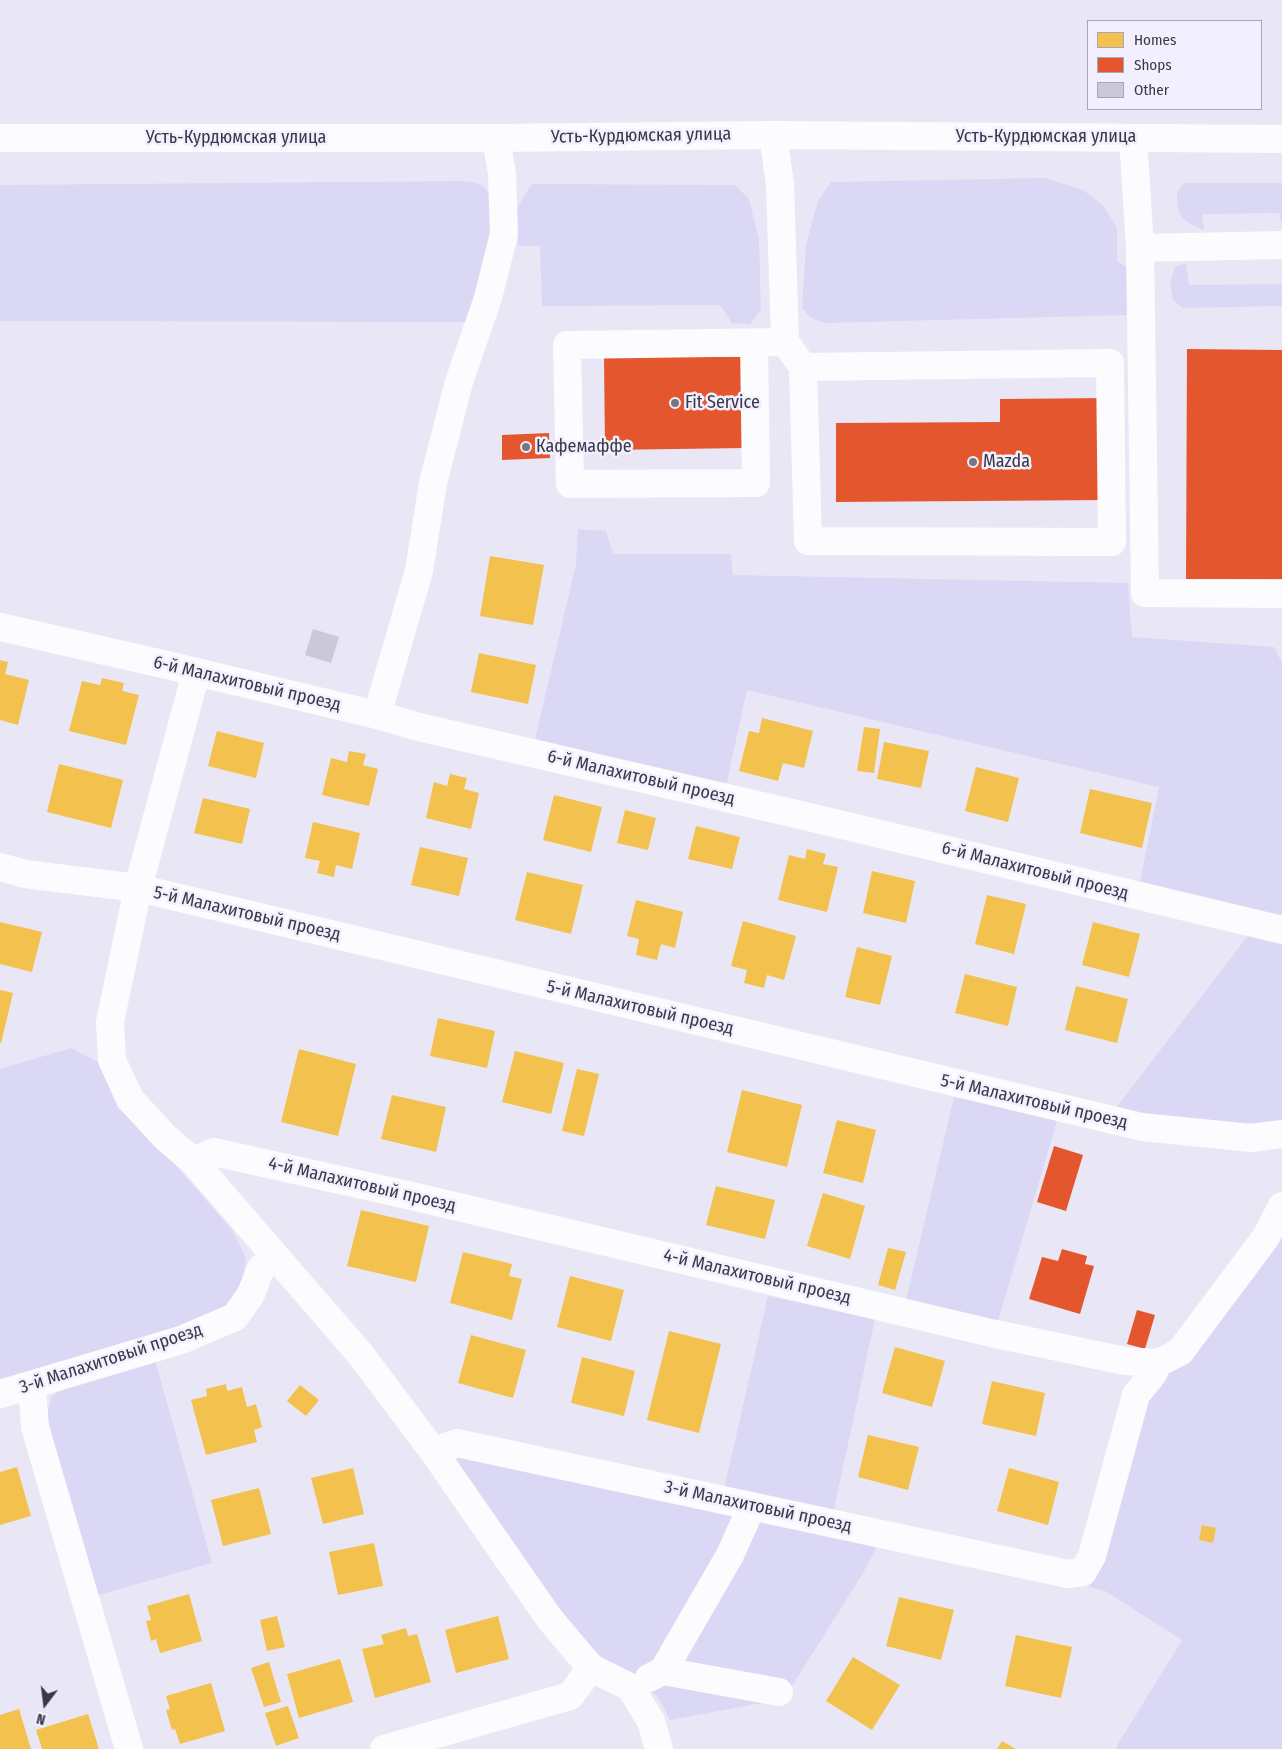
<!DOCTYPE html>
<html>
<head>
<meta charset="utf-8">
<style>
	body { margin:0 }
	#map { position:relative; width:1282px; height:1749px; overflow:hidden; background:#e9e7f6; font-family:"Fira Sans Condensed",sans-serif }
	canvas { display:block }
	.legend { position:absolute; left:1087px; top:20px; width:175px; height:90px; box-sizing:border-box; background:#f2f0fe; border:1px solid #a8a6b4; margin:0; padding:6px 9px; list-style:none; font-size:15px; color:#3a3846 }
	.legend li { display:flex; align-items:center; gap:10px; height:25px }
	.legend b { width:25px; border:1px solid #a8a6b4 }
	.north { position:absolute; left:20px; top:1679px; width:50px; height:50px; -webkit-text-stroke:4px #f2f0fe; paint-order:stroke; rotate:195deg; font-size:14px; font-weight:700; line-height:20px; text-align:center; color:#3a3846 }
	.north::after { content:''; display:block; margin:auto; width:18px; height:22px; background:#3a3846; clip-path:polygon(50% 0,100% 100%,50% 72%,0 100%) }
</style>
</head>
<body>
<div id="map">
<canvas width="1282" height="1749"></canvas>
<ul class="legend">
<li><b style="height:14px;background:#f2c14e"></b>Homes</li>
<li><b style="height:14px;background:#e4572e"></b>Shops</li>
<li><b style="height:14px;background:#cbc9d7"></b>Other</li>
</ul>
<div class="north">N</div>
</div>
<script>
const c = document.querySelector('canvas').getContext('2d');
c.lineJoin = 'round';
function paint(path, color) { c.fillStyle = color; c.fill(path, 'evenodd'); }
function stroke(path, color, width, dash) { c.strokeStyle = color; c.lineWidth = width; c.lineCap = dash ? 'butt' : 'round'; c.setLineDash(dash || []); c.stroke(path); }
function write(font, color, halo, rows, align = 'center') {
  c.font = font + ' "Fira Sans Condensed",sans-serif'; c.lineWidth = 5; c.setLineDash([]); c.textBaseline = 'middle'; c.strokeStyle = halo; c.fillStyle = color; for (const [text, x, y, turn = 0] of rows) {
    c.save(); c.translate(x, y); c.rotate((+turn || 0) * Math.PI / 180); c.textAlign = isNaN(turn) ? turn : align; if (halo) c.strokeText(text, 0, 0); c.fillText(text, 0, 0); c.restore();
  }
}
const green = new Path2D(`
	M 1045,178 L 1083,190 L 1103,205 L 1117,228 L 1117,261 L 1131,270 L 1131,315 L 825,323 L 811,318 L 802,308 L 806,245 L 818,201 L 831,182 Z
	M 462,181 C 470,182 481,182 487,190 C 502,212 475,296 468,322 L 0,321 L 0,185 Z
	M 1184,183 L 1282,183 L 1282,227 L 1279,213 L 1202,214 L 1204,230 C 1181,221 1177,217 1177,192 Z
	M 532,184 L 735,185 L 749,199 L 759,240 L 761,310 L 750,324 L 732,323 L 720,305 L 542,306 L 540,246 L 518,246 L 517,208 Z
	M 1186,263 L 1189,285 L 1281,284 L 1281,264 L 1282,306 L 1183,308 L 1173,300 L 1170,283 L 1175,267 Z
	M 578,529 L 606,531 L 613,554 L 731,554 L 733,575 L 1128,583 L 1132,637 L 1274,647 L 1282,663 L 1282,918 L 1140,882 L 1159,787 L 747,690 L 726,786 L 535,739 L 576,564 Z
	M 1250,933 L 1282,940 L 1282,1121 L 1253,1125 L 1149,1115 L 1116,1108 Z
	M 71,1048 L 98,1062 L 118,1108 L 160,1147 L 232,1230 L 246,1258 L 243,1278 L 229,1306 L 182,1328 L 0,1379 L 0,1069 Z
	M 954,1097 L 1058,1118 L 998,1321 L 906,1300 Z
	M 1282,1226 L 1282,1749 L 1115,1749 L 1182,1640 L 1105,1591 L 1089,1587 L 1146,1397 L 1165,1370 L 1191,1355 L 1255,1276 Z
	M 768,1296 L 875,1319 L 833,1514 L 724,1489 Z
	M 155,1360 L 212,1563 L 95,1596 L 44,1428 L 47,1413 L 52,1397 L 64,1386 Z
	M 463,1455 L 878,1545 L 863,1573 L 784,1699 L 670,1720 L 658,1697 L 630,1672 L 600,1656 L 555,1610 L 454,1471 L 456,1460 Z`);
const homes = new Path2D(`
	M 490,556 L 544,565 L 533,625 L 480,616 Z
	M 479,653 L 536,665 L 528,704 L 471,692 Z
	M 0,660 L 8,662 L 5,674 L 29,680 L 18,725 L 0,720 Z
	M 102,678 L 124,683 L 122,691 L 139,695 L 126,745 L 69,731 L 82,681 L 100,685 Z
	M 762,718 L 813,731 L 804,768 L 783,763 L 778,781 L 739,771 L 749,731 L 759,733 Z
	M 864,727 L 880,729 L 874,773 L 857,771 Z
	M 217,731 L 264,743 L 256,778 L 208,766 Z
	M 884,742 L 929,751 L 921,788 L 877,779 Z
	M 349,751 L 366,754 L 363,765 L 378,769 L 369,806 L 322,795 L 331,758 L 347,762 Z
	M 59,764 L 123,780 L 111,828 L 47,812 Z
	M 976,767 L 1019,778 L 1008,822 L 965,811 Z
	M 450,774 L 467,778 L 464,789 L 479,793 L 471,829 L 426,818 L 434,782 L 447,786 Z
	M 1090,789 L 1152,803 L 1142,848 L 1080,833 Z
	M 554,795 L 602,807 L 591,852 L 543,840 Z
	M 203,798 L 250,809 L 242,844 L 194,833 Z
	M 625,810 L 656,818 L 648,850 L 617,843 Z
	M 313,822 L 360,833 L 352,869 L 336,865 L 334,877 L 317,873 L 320,861 L 305,858 Z
	M 696,826 L 740,837 L 732,869 L 688,859 Z
	M 420,847 L 468,858 L 459,896 L 411,885 Z
	M 807,849 L 826,854 L 823,864 L 838,867 L 827,912 L 778,900 L 789,855 L 805,859 Z
	M 872,871 L 915,881 L 906,923 L 863,913 Z
	M 527,872 L 583,885 L 571,934 L 515,920 Z
	M 987,895 L 1026,904 L 1014,954 L 975,944 Z
	M 636,900 L 683,912 L 675,948 L 661,944 L 657,960 L 636,955 L 639,939 L 627,936 Z
	M 743,921 L 796,936 L 784,980 L 767,975 L 764,988 L 744,983 L 747,970 L 731,966 Z
	M 0,922 L 42,932 L 32,972 L 0,964 Z
	M 1093,922 L 1140,934 L 1129,977 L 1082,965 Z
	M 857,947 L 892,956 L 880,1005 L 845,997 Z
	M 965,974 L 1017,987 L 1008,1026 L 955,1013 Z
	M 1076,986 L 1128,999 L 1117,1043 L 1065,1030 Z
	M 0,990 L 13,993 L 1,1043 L 0,1043 Z
	M 438,1018 L 495,1031 L 487,1068 L 430,1056 Z
	M 299,1049 L 356,1064 L 338,1136 L 281,1122 Z
	M 515,1051 L 564,1063 L 551,1114 L 502,1102 Z
	M 577,1069 L 599,1074 L 584,1136 L 562,1131 Z
	M 742,1090 L 802,1105 L 787,1167 L 727,1152 Z
	M 392,1095 L 446,1107 L 436,1152 L 381,1139 Z
	M 837,1120 L 876,1130 L 863,1183 L 823,1173 Z
	M 716,1186 L 775,1200 L 765,1239 L 706,1225 Z
	M 823,1193 L 865,1206 L 850,1259 L 807,1246 Z
	M 361,1210 L 429,1226 L 416,1282 L 347,1266 Z
	M 888,1248 L 906,1252 L 895,1290 L 878,1285 Z
	M 463,1252 L 512,1264 L 509,1276 L 522,1279 L 512,1320 L 450,1303 Z
	M 570,1276 L 624,1290 L 611,1341 L 557,1327 Z
	M 669,1331 L 721,1344 L 699,1433 L 647,1420 Z
	M 471,1335 L 526,1350 L 513,1398 L 458,1383 Z
	M 895,1347 L 945,1361 L 932,1407 L 882,1393 Z
	M 582,1357 L 635,1371 L 624,1416 L 571,1403 Z
	M 992,1381 L 1045,1393 L 1036,1436 L 982,1424 Z
	M 226,1384 L 227,1391 L 242,1387 L 247,1407 L 256,1404 L 262,1427 L 254,1430 L 257,1442 L 206,1455 L 191,1400 L 207,1396 L 206,1389 Z
	M 300,1385 L 319,1400 L 306,1416 L 287,1401 Z
	M 868,1435 L 919,1447 L 908,1490 L 858,1477 Z
	M 17,1467 L 31,1516 L 0,1525 L 0,1472 Z
	M 353,1468 L 364,1514 L 323,1524 L 311,1478 Z
	M 1009,1468 L 1059,1482 L 1048,1525 L 997,1511 Z
	M 259,1488 L 271,1534 L 223,1546 L 211,1500 Z
	M 1202,1525 L 1216,1528 L 1213,1543 L 1199,1540 Z
	M 374,1543 L 383,1586 L 338,1595 L 329,1552 Z
	M 189,1594 L 202,1641 L 160,1653 L 156,1639 L 151,1641 L 146,1621 L 151,1620 L 147,1606 Z
	M 899,1597 L 954,1610 L 941,1660 L 886,1646 Z
	M 277,1616 L 285,1647 L 267,1651 L 260,1620 Z
	M 498,1616 L 509,1659 L 456,1673 L 445,1630 Z
	M 406,1628 L 408,1636 L 417,1634 L 431,1682 L 375,1698 L 362,1649 L 384,1644 L 381,1635 Z
	M 1016,1635 L 1072,1647 L 1061,1698 L 1005,1686 Z
	M 853,1657 L 900,1685 L 872,1730 L 826,1701 Z
	M 340,1659 L 353,1702 L 299,1718 L 287,1674 Z
	M 269,1662 L 281,1702 L 264,1707 L 251,1668 Z
	M 211,1683 L 225,1731 L 180,1744 L 175,1729 L 172,1730 L 166,1710 L 170,1709 L 166,1696 Z
	M 288,1706 L 299,1738 L 276,1746 L 265,1713 Z
	M 19,1709 L 31,1749 L 0,1749 L 0,1715 Z
	M 88,1714 L 99,1749 L 42,1749 L 36,1730 Z
	M 1002,1741 L 1016,1749 L 997,1749 Z`);
const shops = new Path2D(`
	M 1187,349 L 1282,350 L 1282,579 L 1186,579 Z
	M 604,357 L 745,357 L 746,448 L 605,450 Z
	M 1109,398 L 1109,500 L 836,502 L 836,423 L 1000,422 L 1000,399 Z
	M 549,433 L 550,458 L 502,460 L 502,435 Z
	M 1054,1146 L 1083,1155 L 1066,1211 L 1037,1202 Z
	M 1062,1249 L 1087,1256 L 1085,1264 L 1094,1266 L 1080,1314 L 1029,1299 L 1042,1257 L 1058,1261 Z
	M 1137,1310 L 1155,1315 L 1145,1349 L 1127,1344 Z`);
const building = new Path2D(`
	M 313,629 L 339,637 L 331,663 L 305,655 Z`);
const minor = new Path2D(`
	M 773,135 L 780,184 L 785,342 L 803,367 L 808,541 L 1112,542 L 1110,363 L 803,367
	M 1133,138 L 1140,248 L 1145,593 L 1282,594
	M 1140,248 L 1282,245
	M 754,343 L 756,483 L 570,484 L 567,345 L 785,342
	M 0,627 L 167,665 L 377,715 L 419,727 L 792,813 L 1282,930
	M 196,673 L 138,888 L 110,1022 L 112,1060 L 130,1099 L 165,1137 L 193,1161 L 361,1355 L 433,1451 L 549,1618 L 591,1668 L 630,1687 L 651,1721 L 659,1749
	M 377,715 L 419,571 L 433,483 L 459,382 L 488,298 L 504,234 L 502,174 L 496,138
	M 0,867 L 25,874 L 138,888 L 1142,1127 L 1251,1138 L 1282,1134
	M 193,1161 L 214,1152 L 412,1196 L 991,1333 L 1125,1361 L 1158,1363 L 1180,1352 L 1266,1237 L 1282,1206
	M 32,1386 L 35,1427 L 129,1749
	M 0,1394 L 181,1340 L 235,1317 L 251,1294 L 261,1268 L 277,1258
	M 433,1451 L 457,1443 L 1068,1574 L 1083,1572 L 1092,1556 L 1136,1395 L 1153,1374 L 1158,1363
	M 663,1671 L 730,1555 L 752,1506
	M 649,1678 L 663,1671 L 779,1692
	M 384,1749 L 570,1696 L 591,1668`);
const major = new Path2D(`
	M 0,138 L 496,138 L 773,135 L 1282,139`);
const markers = [
	[675,403,5,"#777584"],
	[526,447,5,"#777584"],
	[973,462,5,"#777584"]
];
const streetNames = [
	["Усть-Курдюмская улица",641,136,-1],
	["Усть-Курдюмская улица",1046,137],
	["Усть-Курдюмская улица",236,138],
	["6-й Малахитовый проезд",247,684,13],
	["6-й Малахитовый проезд",641,778,13],
	["6-й Малахитовый проезд",1035,871,14],
	["5-й Малахитовый проезд",247,914,13],
	["5-й Малахитовый проезд",640,1008,13],
	["5-й Малахитовый проезд",1034,1102,13],
	["4-й Малахитовый проезд",362,1185,13],
	["4-й Малахитовый проезд",757,1277,13],
	["3-й Малахитовый проезд",111,1359,-18],
	["3-й Малахитовый проезд",758,1507,12]
];
const poiNames = [
	["Fit Service",685,403],
	["Кафемаффе",536,447],
	["Mazda",983,462]
];
paint(green, '#dbd8f5');
paint(homes, '#f2c14e');
paint(shops, '#e4572e');
paint(building, '#cbc9d7');
stroke(minor, '#fcfbfe', 28);
stroke(major, '#fcfbfe', 28);
for (const [x, y, r, color] of markers) { const dot = new Path2D(); dot.arc(x, y, r, 0, 2 * Math.PI); c.fillStyle = color; c.fill(dot); stroke(dot, '#f2f0fe', 2); }
write('18px', '#3a3846', '#f2f0fe', streetNames);
write('18px', '#3a3846', '#f2f0fe', poiNames, 'left');
</script>
</body>
</html>
